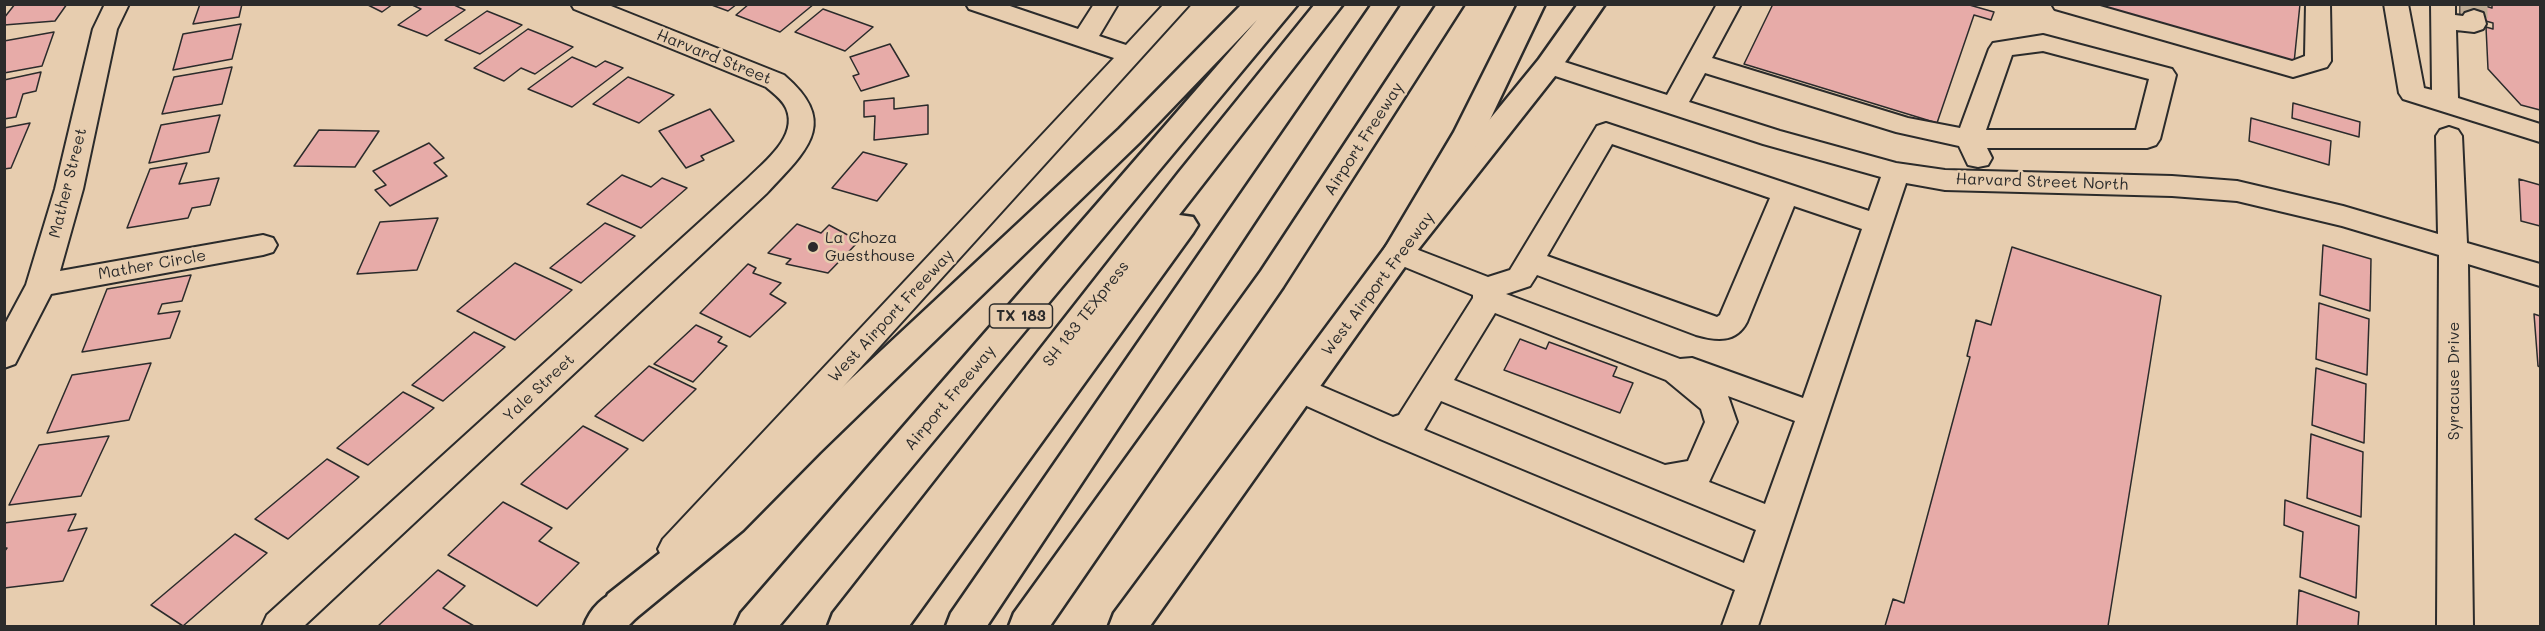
<!DOCTYPE html>
<html>
<head>
<meta charset="utf-8">
<style>
	body { margin:0 }
	#map { position:relative; width:2545px; height:631px; overflow:hidden; background:#e7cdaf; font-family:Mali,sans-serif }
	canvas { display:block }
	.frame { position:absolute; inset:0; border:6px solid #2b2b2b; pointer-events:none }
</style>
</head>
<body>
<div id="map">
<canvas width="2545" height="631"></canvas>
<div class="frame"></div>
</div>
<script>
const c = document.querySelector('canvas').getContext('2d');
c.lineJoin = 'round';
function paint(path, color) { c.fillStyle = color; c.fill(path, 'evenodd'); }
function stroke(path, color, width, dash) { c.strokeStyle = color; c.lineWidth = width; c.lineCap = dash ? 'butt' : 'round'; c.setLineDash(dash || []); c.stroke(path); }
function write(font, color, halo, rows, align = 'center') {
  c.font = font + ' Mali,sans-serif'; c.lineWidth = 5; c.setLineDash([]); c.textBaseline = 'middle'; c.strokeStyle = halo; c.fillStyle = color; for (const [text, x, y, turn = 0] of rows) {
    c.save(); c.translate(x, y); c.rotate((+turn || 0) * Math.PI / 180); c.textAlign = isNaN(turn) ? turn : align; if (halo) c.strokeText(text, 0, 0); c.fillText(text, 0, 0); c.restore();
  }
}
const building = new Path2D(`
	M 15,4 L 67,4 L 55,21 L 4,25 L 4,18 Z
	M 200,4 L 242,4 L 239,17 L 193,24 Z
	M 366,4 L 393,4 L 382,12 Z
	M 410,4 L 452,4 L 465,10 L 427,36 L 398,25 L 421,9 Z
	M 709,4 L 737,4 L 728,11 Z
	M 749,4 L 814,4 L 780,32 L 736,15 Z
	M 1773,4 L 1966,4 L 1994,12 L 1991,20 L 1974,15 L 1937,123 L 1744,64 Z
	M 2080,4 L 2300,4 L 2294,63 Z
	M 2460,4 L 2478,4 L 2492,8 L 2492,4 L 2540,4 L 2540,110 L 2521,105 L 2488,69 L 2486,27 L 2493,29 L 2493,23 L 2460,14 Z
	M 823,9 L 873,27 L 845,51 L 795,32 Z
	M 487,11 L 522,25 L 480,54 L 445,40 Z
	M 241,24 L 232,59 L 173,70 L 183,34 Z
	M 528,29 L 573,47 L 535,74 L 521,68 L 504,81 L 474,68 Z
	M 54,32 L 42,66 L 4,73 L 4,41 Z
	M 890,44 L 909,76 L 861,91 L 853,76 L 859,74 L 850,57 Z
	M 572,57 L 596,67 L 605,61 L 623,68 L 572,107 L 528,89 Z
	M 232,67 L 222,104 L 162,114 L 174,77 Z
	M 41,72 L 36,91 L 23,94 L 16,117 L 4,119 L 4,80 Z
	M 628,77 L 674,95 L 639,123 L 593,104 Z
	M 894,98 L 894,109 L 928,105 L 928,134 L 874,140 L 875,116 L 864,117 L 864,101 Z
	M 2293,103 L 2360,122 L 2359,137 L 2292,118 Z
	M 710,109 L 734,141 L 701,156 L 704,160 L 686,168 L 659,131 Z
	M 220,115 L 209,152 L 149,163 L 161,125 Z
	M 2251,118 L 2331,141 L 2329,165 L 2249,141 Z
	M 30,123 L 11,168 L 4,169 L 4,128 Z
	M 319,130 L 379,131 L 355,167 L 294,166 Z
	M 429,143 L 444,158 L 434,163 L 447,176 L 390,206 L 375,190 L 386,185 L 373,171 Z
	M 863,152 L 907,164 L 877,201 L 832,188 Z
	M 187,163 L 179,184 L 219,178 L 210,205 L 192,208 L 188,218 L 127,228 L 150,169 Z
	M 622,175 L 651,187 L 662,178 L 687,188 L 641,228 L 587,204 Z
	M 2519,179 L 2540,185 L 2540,226 L 2521,221 Z
	M 438,218 L 417,270 L 357,274 L 380,222 Z
	M 605,223 L 635,236 L 581,283 L 550,268 Z
	M 797,224 L 821,233 L 829,225 L 859,241 L 828,273 L 786,264 L 791,259 L 768,253 Z
	M 2323,245 L 2371,259 L 2370,311 L 2320,295 Z
	M 2012,247 L 2161,296 L 2108,626 L 1885,626 L 1893,599 L 1904,603 L 1970,357 L 1967,356 L 1976,320 L 1991,325 Z
	M 515,263 L 572,290 L 515,340 L 457,311 Z
	M 748,264 L 756,268 L 753,273 L 781,283 L 770,294 L 786,303 L 750,337 L 700,313 Z
	M 191,275 L 182,301 L 162,304 L 158,314 L 180,311 L 170,338 L 82,352 L 107,289 Z
	M 2319,303 L 2369,319 L 2367,375 L 2316,359 Z
	M 2534,314 L 2540,316 L 2540,367 L 2538,366 Z
	M 696,325 L 722,337 L 718,342 L 727,346 L 693,382 L 654,364 Z
	M 474,332 L 505,347 L 443,401 L 412,385 Z
	M 1520,339 L 1546,349 L 1549,342 L 1617,367 L 1613,376 L 1633,383 L 1620,413 L 1504,370 Z
	M 151,363 L 129,420 L 47,433 L 72,375 Z
	M 649,366 L 696,389 L 643,441 L 595,416 Z
	M 2316,368 L 2366,384 L 2364,443 L 2312,425 Z
	M 403,392 L 434,408 L 368,465 L 337,448 Z
	M 583,426 L 628,449 L 567,509 L 521,484 Z
	M 2311,434 L 2363,452 L 2361,517 L 2307,498 Z
	M 109,436 L 81,496 L 9,505 L 39,445 Z
	M 327,459 L 359,477 L 288,539 L 255,519 Z
	M 2285,500 L 2359,526 L 2356,598 L 2300,577 L 2303,532 L 2284,525 Z
	M 503,502 L 552,528 L 539,541 L 579,563 L 537,606 L 448,555 Z
	M 76,514 L 68,531 L 87,528 L 63,581 L 4,588 L 4,552 L 7,548 L 4,548 L 4,523 Z
	M 235,534 L 267,553 L 183,626 L 151,605 Z
	M 438,570 L 465,586 L 443,608 L 474,626 L 378,626 Z
	M 2299,590 L 2359,612 L 2358,626 L 2297,626 Z`);
const minorTunnel = new Path2D(`
	M 2474,4 L 2474,18`);
const minor = new Path2D(`
	M 105,4 L 129,4 L 117,29 L 83,189 L 60,271 L 263,235 L 273,238 L 277,245 L 273,252 L 263,255 L 51,294 L 15,364 L 4,368 L 4,326 L 26,285 L 55,189 L 93,29 Z
	M 571,4 L 606,4 L 784,75 C 840,123 807,150 767,193 L 304,626 L 262,626 L 267,615 L 747,179 C 764,162 799,136 786,108 C 782,99 773,93 766,87 L 574,9 Z
	M 966,4 L 1004,4 L 1078,29 L 1094,4 L 1118,4 L 1099,36 L 1126,45 L 1164,4 L 1190,4 L 687,559 L 675,564 L 663,559 L 658,549 L 663,539 L 1114,58 L 969,9 Z
	M 1717,4 L 1741,4 L 1712,58 L 1908,118 L 1960,128 L 1989,49 L 1993,43 L 2043,35 L 2172,69 L 2176,75 L 2160,139 L 2156,145 L 2147,148 L 1987,148 L 1992,158 L 1988,165 L 1978,167 L 1968,165 L 1959,146 L 1896,132 L 1705,73 L 1689,102 L 1780,131 L 1896,163 L 1945,170 L 2172,176 L 2237,181 L 2343,206 L 2438,234 L 2436,136 L 2440,130 L 2449,127 L 2458,130 L 2462,136 L 2467,243 L 2540,264 L 2540,286 L 2468,264 L 2473,626 L 2437,626 L 2439,255 L 2342,226 L 2237,201 L 2172,196 L 1945,190 L 1906,183 L 1758,626 L 1722,626 L 1735,590 L 1380,439 L 1289,398 L 1284,389 L 1289,380 L 1300,377 L 1393,417 L 1399,415 L 1473,298 L 1473,295 L 1388,260 L 1384,253 L 1388,246 L 1398,243 L 1408,246 L 1488,277 L 1510,270 L 1597,126 L 1606,123 L 1615,126 L 1869,211 L 1881,177 L 1763,144 L 1540,71 L 1536,65 L 1540,59 L 1549,57 L 1667,95 ZM 2043,51 L 2149,79 L 2136,130 L 1986,130 L 2012,55 ZM 1612,144 L 1770,198 L 1720,315 L 1717,317 L 1547,256 ZM 1794,206 L 1862,229 L 1803,398 L 1692,358 L 1680,359 L 1506,294 L 1530,286 L 1537,275 L 1696,335 C 1717,341 1736,343 1747,322 ZM 1495,313 L 1666,380 L 1701,409 L 1705,422 L 1688,461 L 1665,465 L 1454,380 ZM 1728,396 L 1795,421 L 1765,504 L 1709,482 L 1737,422 ZM 1441,401 L 1756,530 L 1744,563 L 1424,430 Z
	M 2052,4 L 2093,4 L 2292,61 L 2305,56 L 2306,4 L 2330,4 L 2331,61 L 2327,67 L 2293,77 L 2055,9 Z
	M 2384,4 L 2408,4 L 2424,88 L 2432,90 L 2431,4 L 2455,4 L 2455,15 L 2463,16 L 2465,13 L 2474,10 L 2483,13 L 2486,24 L 2483,29 L 2474,32 L 2456,30 L 2458,98 L 2540,124 L 2540,142 L 2403,99 L 2399,93 Z`);
const major = new Path2D(`
	M 1578,4 L 1605,4 L 1559,71 L 1409,261 L 1150,626 L 1109,626 L 1114,613 L 1387,245 L 1539,59 Z
	M 622,589 L 636,594 L 641,606 L 636,618 L 628,626 L 584,626 C 590,608 604,595 622,589 Z`);
const highway = new Path2D(`
	M 1242,4 L 1298,4 L 779,626 L 735,626 L 741,613 L 1257,20 L 1139,143 L 820,452 L 743,530 L 636,618 L 622,623 L 608,618 L 603,606 L 608,594 L 717,508 L 794,432 L 1119,129 Z
	M 1315,4 L 1343,4 L 1179,215 L 1193,217 L 1198,225 L 1193,233 L 909,626 L 828,626 L 833,613 L 1179,172 Z
	M 1372,4 L 1399,4 L 987,626 L 946,626 L 951,613 Z
	M 1437,4 L 1464,4 L 1283,287 L 1050,626 L 1009,626 L 1014,613 L 1261,271 Z
	M 1518,4 L 1545,4 L 1484,132 L 1409,261 L 1398,265 L 1387,261 L 1382,253 L 1454,132 Z`);
const markers = [
	[813,247,6,"#2b2b2b"]
];
const shields = [
	[1021,316,63]
];
const shieldNames = [
	["TX 183",1021,316]
];
const streetNames = [
	["Harvard Street",714,57,22],
	["Airport Freeway",1364,139,-57],
	["Harvard Street North",2042,182,2],
	["Mather Street",68,183,-76],
	["Mather Circle",152,265,-10],
	["West Airport Freeway",1378,284,-53],
	["SH 183 TEXpress",1086,314,-52],
	["West Airport Freeway",891,316,-47],
	["Syracuse Drive",2454,381,-90],
	["Yale Street",539,388,-43],
	["Airport Freeway",950,398,-50]
];
const poiNames = [
	["La Choza",825,238],
	["Guesthouse",825,256]
];
paint(building, '#e7aba8');
stroke(building, '#2b2b2b', 1.5);
stroke(minorTunnel, '#c1ad95', 27, [27, 14]);
stroke(minor, '#2b2b2b', 4);
stroke(major, '#2b2b2b', 5);
stroke(highway, '#2b2b2b', 5);
paint(minor, '#e7cdaf');
paint(major, '#e7cdaf');
paint(highway, '#e7cdaf');
for (const [x, y, r, color] of markers) { const dot = new Path2D(); dot.arc(x, y, r, 0, 2 * Math.PI); c.fillStyle = color; c.fill(dot); stroke(dot, '#e7cdaf', 2); }
for (const [x, y, w] of shields) { const box = new Path2D(); box.roundRect(x - w / 2, y - 12, w, 24, 4.5); c.fillStyle = '#e7cdaf'; c.fill(box); stroke(box, '#2b2b2b', 1.5); }
write('bold 15px', '#2b2b2b', null, shieldNames);
write('16px', '#2b2b2b', '#e7cdaf', streetNames);
write('16px', '#2b2b2b', '#e7cdaf', poiNames, 'left');
</script>
</body>
</html>
